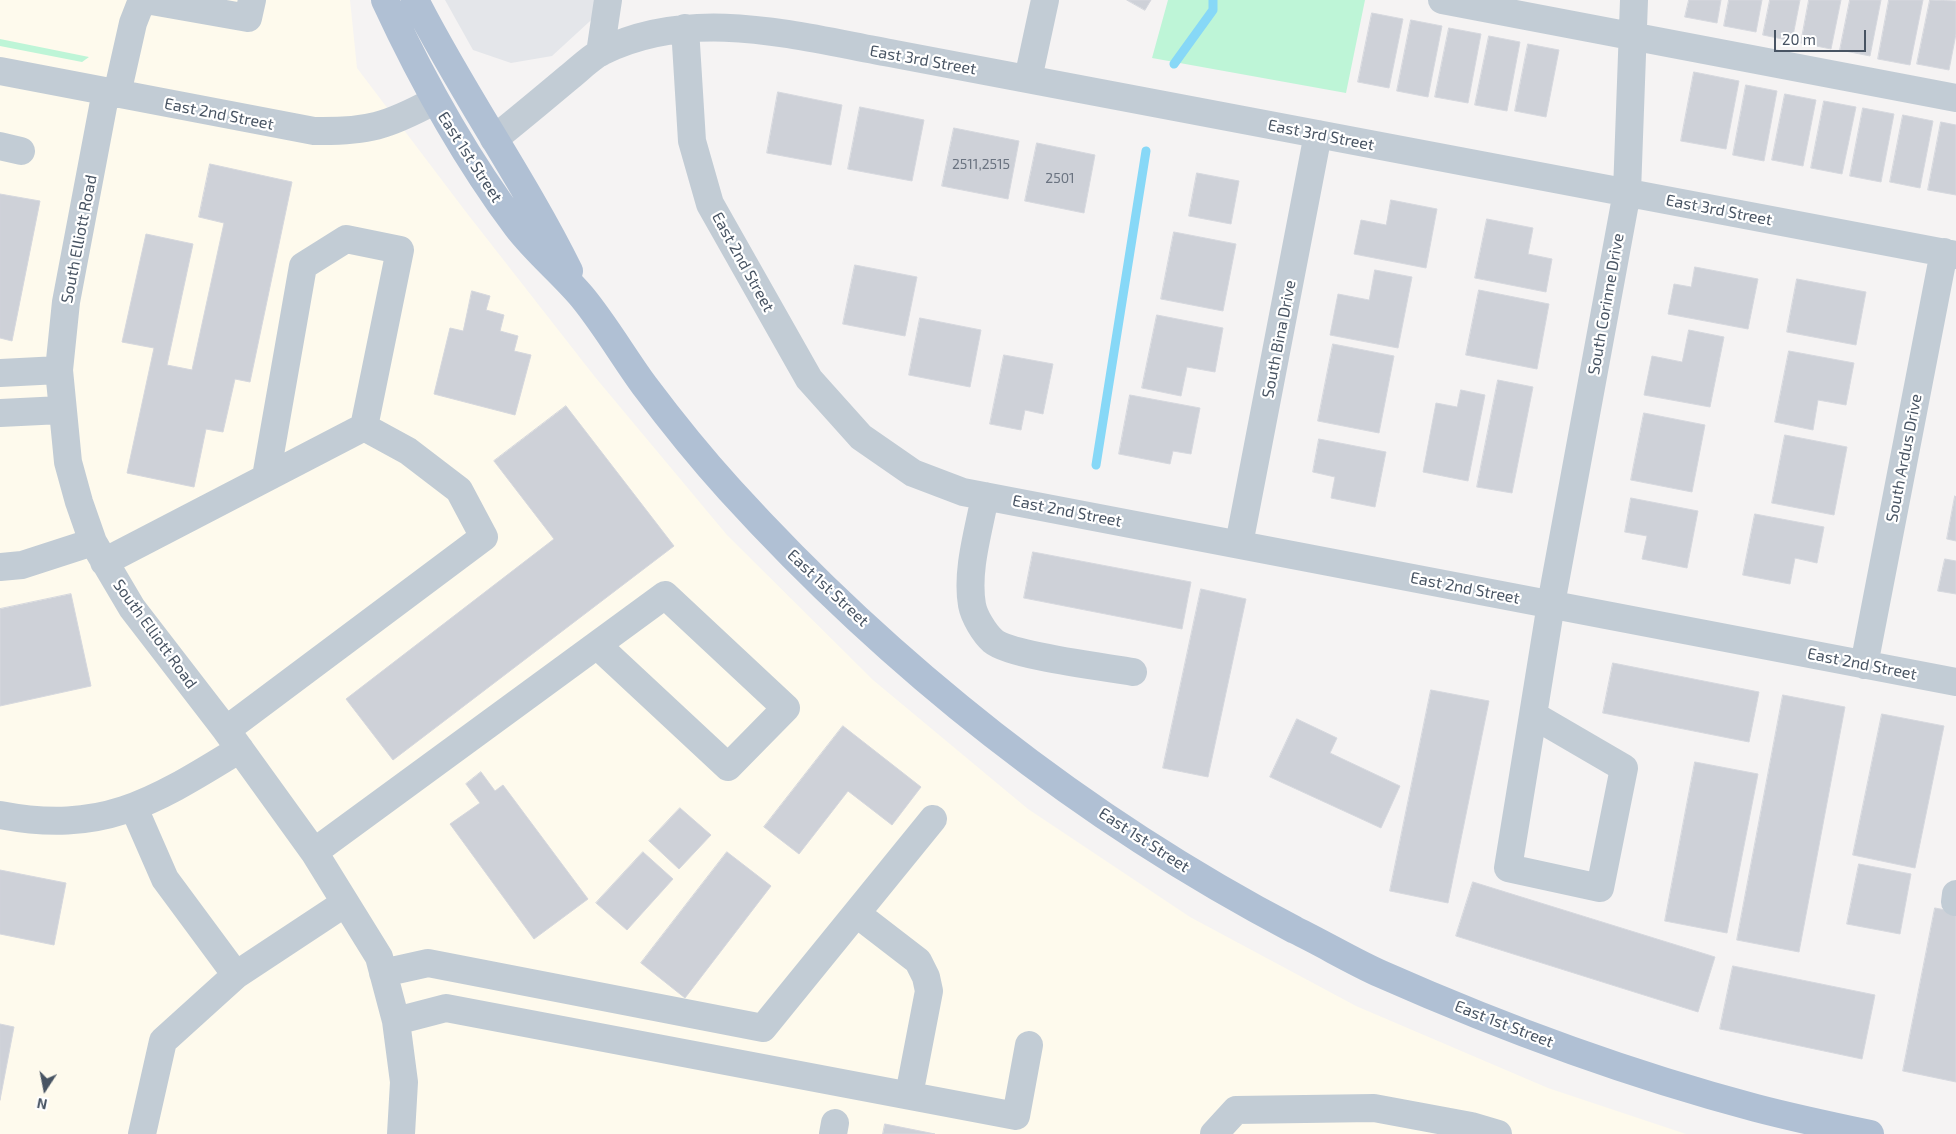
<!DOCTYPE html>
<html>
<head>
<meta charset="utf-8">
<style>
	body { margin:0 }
	#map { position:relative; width:1956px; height:1134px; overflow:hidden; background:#f5f3f3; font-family:"Exo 2",sans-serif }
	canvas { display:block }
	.north { position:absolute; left:20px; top:1064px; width:50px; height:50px; -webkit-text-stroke:4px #fff; paint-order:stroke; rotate:191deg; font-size:14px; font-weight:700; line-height:20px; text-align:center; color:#485463 }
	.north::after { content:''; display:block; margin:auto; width:18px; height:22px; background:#485463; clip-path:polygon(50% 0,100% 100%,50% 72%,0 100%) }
	.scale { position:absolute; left:1774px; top:30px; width:92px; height:22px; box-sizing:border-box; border:2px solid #485463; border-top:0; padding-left:6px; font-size:15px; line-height:18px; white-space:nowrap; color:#485463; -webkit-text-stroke:4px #fff; paint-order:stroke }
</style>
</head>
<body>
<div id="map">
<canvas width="1956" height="1134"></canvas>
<div class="north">N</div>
<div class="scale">20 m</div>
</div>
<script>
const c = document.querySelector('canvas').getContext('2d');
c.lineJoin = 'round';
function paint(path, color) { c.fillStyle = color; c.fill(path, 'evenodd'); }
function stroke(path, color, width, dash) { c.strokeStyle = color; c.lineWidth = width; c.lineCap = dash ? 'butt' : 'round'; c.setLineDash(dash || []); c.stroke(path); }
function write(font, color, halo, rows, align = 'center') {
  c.font = font + ' "Exo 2",sans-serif'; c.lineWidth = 4.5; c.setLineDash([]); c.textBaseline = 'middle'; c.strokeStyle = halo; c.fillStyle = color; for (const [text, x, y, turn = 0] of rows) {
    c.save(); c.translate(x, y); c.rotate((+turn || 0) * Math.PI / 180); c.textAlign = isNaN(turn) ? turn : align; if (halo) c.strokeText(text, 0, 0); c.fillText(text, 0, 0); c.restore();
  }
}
const commercial = new Path2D(`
	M 0,0 L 350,0 L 357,68 L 466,212 L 595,377 L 727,535 L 873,680 L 1028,809 L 1190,917 L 1356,1006 L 1548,1088 L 1686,1134 L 0,1134 Z`);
const airport = new Path2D(`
	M 445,0 L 613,0 L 552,56 L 511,63 L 473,50 Z`);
const green = new Path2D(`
	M 1168,0 L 1365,0 L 1346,93 L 1152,58 Z
	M 0,39 L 89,57 L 82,62 L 0,46 Z`);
const stream = new Path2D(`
	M 1174,64 L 1213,10 L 1213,0
	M 1096,465 L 1146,151`);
const building = new Path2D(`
	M 1127,0 L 1151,0 L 1145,10 Z
	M 1689,0 L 1721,0 L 1717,23 L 1685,17 Z
	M 1729,0 L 1762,0 L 1756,32 L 1724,26 Z
	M 1770,0 L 1800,0 L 1792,41 L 1763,35 Z
	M 1809,0 L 1841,0 L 1831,49 L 1801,43 Z
	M 1850,0 L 1881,0 L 1870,56 L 1840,50 Z
	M 1889,0 L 1923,0 L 1910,65 L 1878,59 Z
	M 1930,0 L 1956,1 L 1956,34 L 1949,70 L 1917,64 Z
	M 1372,13 L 1403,19 L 1389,88 L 1358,82 Z
	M 1411,20 L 1442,26 L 1428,97 L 1397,91 Z
	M 1449,28 L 1481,34 L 1468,103 L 1435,97 Z
	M 1489,36 L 1520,42 L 1507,111 L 1475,105 Z
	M 1528,44 L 1559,50 L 1546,117 L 1515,111 Z
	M 1694,72 L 1739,81 L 1726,149 L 1681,141 Z
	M 1746,85 L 1777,91 L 1764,161 L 1733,155 Z
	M 778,92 L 842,105 L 831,165 L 767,153 Z
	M 1785,94 L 1816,100 L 1803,166 L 1772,160 Z
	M 1824,101 L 1856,107 L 1842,174 L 1811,168 Z
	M 860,107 L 924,120 L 912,181 L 848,169 Z
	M 1863,108 L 1894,114 L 1881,182 L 1850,176 Z
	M 1903,115 L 1933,121 L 1920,188 L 1890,182 Z
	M 1941,122 L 1956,125 L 1956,195 L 1928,190 Z
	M 954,128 L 1019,141 L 1008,199 L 942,186 Z
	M 1037,143 L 1095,155 L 1084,213 L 1025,201 Z
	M 210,164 L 292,182 L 250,382 L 235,379 L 223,432 L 206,429 L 194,487 L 127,473 L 154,348 L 122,342 L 146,234 L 193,244 L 167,365 L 192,370 L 224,223 L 199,217 Z
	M 1197,173 L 1239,181 L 1231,224 L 1189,216 Z
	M 0,194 L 40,201 L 12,341 L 0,338 Z
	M 1391,200 L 1437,209 L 1426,268 L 1354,254 L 1361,220 L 1386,225 Z
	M 1487,219 L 1533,228 L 1528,254 L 1552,259 L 1546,292 L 1475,278 Z
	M 1174,232 L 1236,244 L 1223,311 L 1161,299 Z
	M 855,265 L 917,277 L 905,336 L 843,324 Z
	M 1695,267 L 1758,279 L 1748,329 L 1668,314 L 1674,284 L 1691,287 Z
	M 1375,270 L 1412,277 L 1398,348 L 1330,335 L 1338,294 L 1369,300 Z
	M 1797,279 L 1866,292 L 1856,345 L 1787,332 Z
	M 1479,290 L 1549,304 L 1537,369 L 1466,355 Z
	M 472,291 L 490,296 L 486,310 L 504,315 L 500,331 L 518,336 L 514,351 L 531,355 L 515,415 L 434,394 L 450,328 L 463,331 Z
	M 1157,315 L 1223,328 L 1215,372 L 1187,367 L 1181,396 L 1142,388 Z
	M 920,318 L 981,330 L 970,387 L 909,375 Z
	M 1689,330 L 1724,337 L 1710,407 L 1644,395 L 1652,356 L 1682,362 Z
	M 1333,344 L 1394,356 L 1379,433 L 1318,421 Z
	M 1789,351 L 1854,363 L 1846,405 L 1818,400 L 1813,430 L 1775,422 Z
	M 1004,355 L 1053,364 L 1043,414 L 1025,410 L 1021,430 L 990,424 Z
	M 1498,380 L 1533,387 L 1512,493 L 1477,487 Z
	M 1461,390 L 1485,395 L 1468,481 L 1423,472 L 1436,403 L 1457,407 Z
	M 1130,395 L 1200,408 L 1191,454 L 1173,451 L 1170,464 L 1119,454 Z
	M 566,406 L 674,546 L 393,760 L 346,699 L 554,539 L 494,461 Z
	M 1644,413 L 1705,425 L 1692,492 L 1631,480 Z
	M 1785,435 L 1847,447 L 1834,515 L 1772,503 Z
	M 1319,439 L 1386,452 L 1375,507 L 1331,498 L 1335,477 L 1313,472 Z
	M 1955,496 L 1956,497 L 1956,541 L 1947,539 Z
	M 1631,498 L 1698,511 L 1687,568 L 1642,559 L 1647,536 L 1625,532 Z
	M 1755,514 L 1824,527 L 1817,563 L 1795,558 L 1790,584 L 1743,575 Z
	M 1033,552 L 1191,582 L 1182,629 L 1024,598 Z
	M 1945,559 L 1956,561 L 1956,594 L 1938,591 Z
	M 1201,589 L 1246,599 L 1208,777 L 1163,768 Z
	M 71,594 L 91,686 L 0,706 L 0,609 Z
	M 1613,663 L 1759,692 L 1749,742 L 1603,713 Z
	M 1431,690 L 1489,701 L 1448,903 L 1390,891 Z
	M 1783,695 L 1845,707 L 1799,952 L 1737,940 Z
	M 1882,714 L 1944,726 L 1915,868 L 1853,855 Z
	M 1297,719 L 1337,738 L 1330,753 L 1400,786 L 1381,828 L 1270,777 Z
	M 843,726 L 921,787 L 892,825 L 848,791 L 799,854 L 764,827 Z
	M 1695,762 L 1758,774 L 1727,933 L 1665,921 Z
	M 481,772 L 495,791 L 503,785 L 588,899 L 534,939 L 450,824 L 480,803 L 466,784 Z
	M 680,808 L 711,835 L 679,869 L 649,841 Z
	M 643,852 L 673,879 L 627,930 L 596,903 Z
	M 727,852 L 771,886 L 685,998 L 641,963 Z
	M 1859,864 L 1911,874 L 1900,934 L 1847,924 Z
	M 0,870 L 66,883 L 54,945 L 0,934 Z
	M 1473,882 L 1715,957 L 1698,1012 L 1456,936 Z
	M 1935,908 L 1956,912 L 1956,1082 L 1903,1071 Z
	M 1733,966 L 1875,995 L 1862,1059 L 1720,1029 Z
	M 0,1024 L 14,1027 L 0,1100 Z
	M 885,1124 L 935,1134 L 883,1134 Z`);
const minor = new Path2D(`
	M 146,0 L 248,18 L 252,0
	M 1442,0 L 1956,98
	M 685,28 L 692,141 L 710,204 L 809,379 L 861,437 L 913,473 L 963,492 L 1956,682
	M 600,53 L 608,0
	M 0,71 L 314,131 C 368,132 387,126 434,101
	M 1028,79 L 1045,0
	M 106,91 L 66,302 L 59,370 L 68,462 L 79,502 L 93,542 L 132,608 L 226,730 L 314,852 L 379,957 L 396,1021 L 404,1082 L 401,1134
	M 117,94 L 133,23 L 142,0
	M 494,139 C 519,119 543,99 568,78 C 578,70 589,59 601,52 C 694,5 799,37 895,54 L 1956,255
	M 0,146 L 21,151
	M 0,373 L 59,370
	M 0,413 L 61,410
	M 266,477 L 303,266 L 346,239 L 400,250 L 364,427
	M 985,496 C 979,530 966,570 972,605 C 974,616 984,633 993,641 C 1011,656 1105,667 1133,672
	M 1239,544 L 1318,134
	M 104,562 L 364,427 L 408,451 L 459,490 L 484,537 L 226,730
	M 0,567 L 22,565 L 93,542
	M 1864,665 L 1944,252
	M 1533,715 L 1551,604 L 1627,192 L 1634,0
	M 1533,715 L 1624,768 L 1600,888 L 1508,868 Z
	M 134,808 L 165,879 L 236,975 L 345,903
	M 0,815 C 104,835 155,801 240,749
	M 314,852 L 665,595 L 786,708 L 728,767 L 597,645
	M 1955,902 L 1956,894
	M 857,914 L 918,961 L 926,977 L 929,991 L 909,1095
	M 383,973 L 428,963 L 763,1028 L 933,819
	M 396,1021 L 446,1008 L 1016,1116 L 1029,1045
	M 142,1134 L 163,1041 L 236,975
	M 833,1134 L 835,1123
	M 1214,1134 L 1236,1110 L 1374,1108 L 1471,1126 L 1498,1134`);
const major = new Path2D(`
	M 385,0 C 422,80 464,156 517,227 C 536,252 562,273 583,298 C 605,325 623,356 644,385 C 671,421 700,457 730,490 C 891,667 1083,819 1295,930 C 1324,944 1352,961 1381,974 C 1503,1028 1628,1074 1756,1108 C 1794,1118 1832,1126 1870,1134
	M 415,0 C 462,93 523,178 569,271`);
const numberNames = [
	["2511,2515",981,164],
	["2501",1060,178]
];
const streetNames = [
	["East 3rd Street",923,60,10],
	["East 2nd Street",219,114,11],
	["East 3rd Street",1321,135,11],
	["East 1st Street",470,157,57],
	["East 3rd Street",1719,210,11],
	["South Elliott Road",79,239,-79],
	["East 2nd Street",743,262,61],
	["South Corinne Drive",1606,304,-80],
	["South Bina Drive",1279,339,-79],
	["South Ardus Drive",1904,458,-79],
	["East 2nd Street",1067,511,11],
	["East 1st Street",828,588,43],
	["East 2nd Street",1465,588,11],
	["South Elliott Road",155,634,54],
	["East 2nd Street",1862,664,11],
	["East 1st Street",1144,840,33],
	["East 1st Street",1504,1024,21]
];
paint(commercial, '#fefaed');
paint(airport, '#e4e6ea');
paint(green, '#bef5d7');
stroke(stream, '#87d8f7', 9);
paint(building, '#ced1d8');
stroke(building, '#d6d8de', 1);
stroke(minor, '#c2ccd5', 28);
stroke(major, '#b0c0d4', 28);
write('14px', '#6a7380', null, numberNames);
write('16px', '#485463', '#fff', streetNames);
</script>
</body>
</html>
